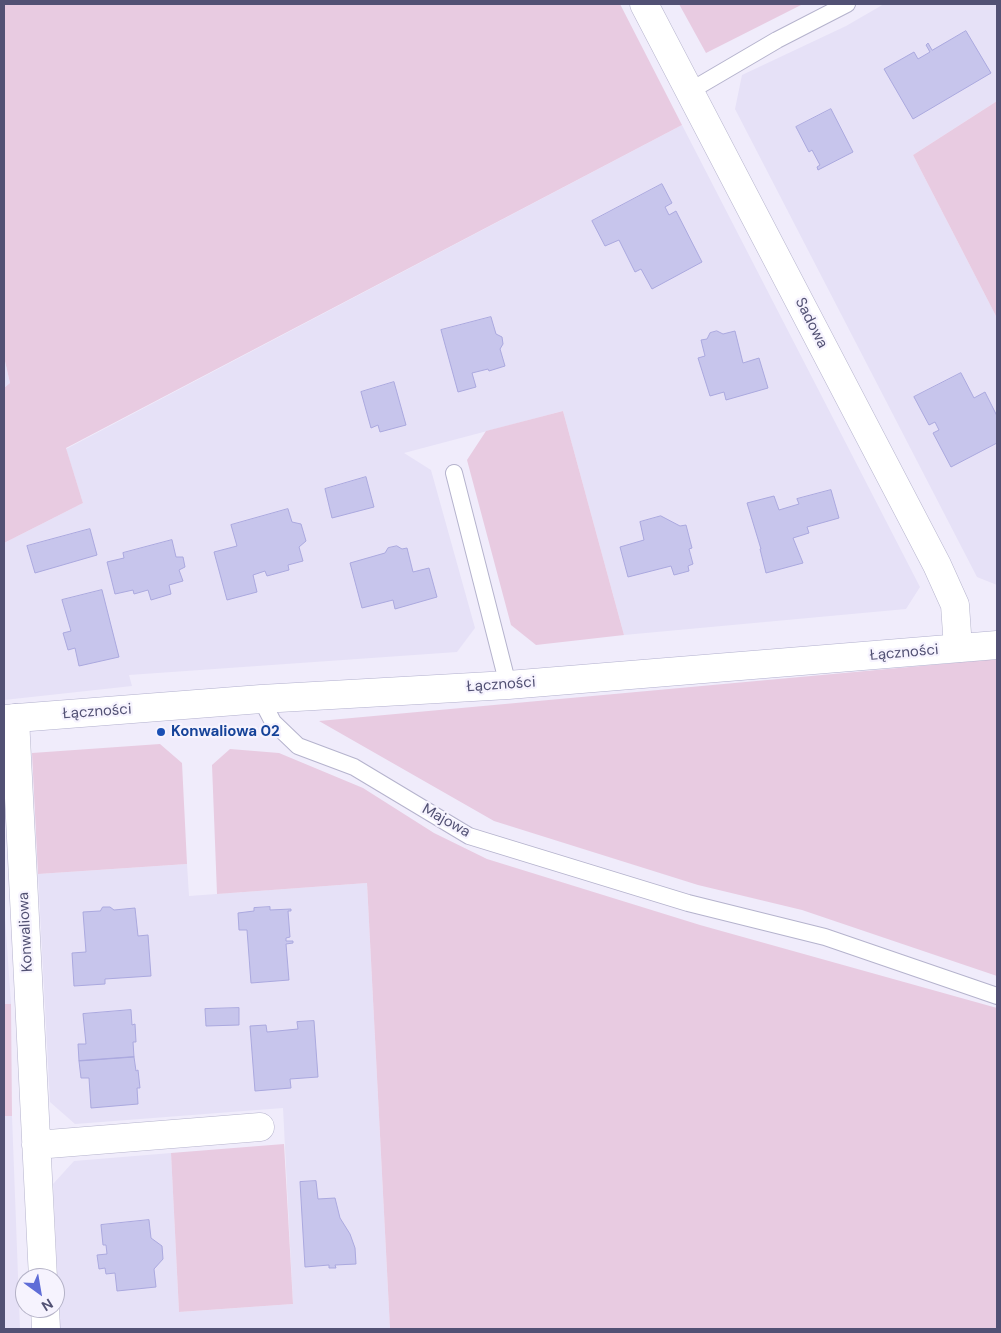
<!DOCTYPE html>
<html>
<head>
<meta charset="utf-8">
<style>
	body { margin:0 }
	#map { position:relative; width:1001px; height:1333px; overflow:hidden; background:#f0ecfb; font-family:"DM Sans",sans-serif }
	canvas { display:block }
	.frame { position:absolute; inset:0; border:5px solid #525174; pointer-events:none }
	.north { position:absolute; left:15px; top:1268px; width:50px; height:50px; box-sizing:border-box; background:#f6f3fe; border:1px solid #b4b2c7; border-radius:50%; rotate:148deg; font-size:14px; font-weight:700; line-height:20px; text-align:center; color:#525174 }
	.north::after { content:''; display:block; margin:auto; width:18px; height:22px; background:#5f6dd7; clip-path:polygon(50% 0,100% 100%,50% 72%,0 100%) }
</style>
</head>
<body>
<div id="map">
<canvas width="1001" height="1333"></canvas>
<div class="frame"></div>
<div class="north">N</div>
</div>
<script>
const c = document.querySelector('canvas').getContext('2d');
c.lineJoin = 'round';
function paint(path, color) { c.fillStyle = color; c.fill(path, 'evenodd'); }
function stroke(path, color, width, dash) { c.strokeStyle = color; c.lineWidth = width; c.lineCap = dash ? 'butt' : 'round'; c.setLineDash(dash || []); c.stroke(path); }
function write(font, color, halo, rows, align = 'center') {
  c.font = font + ' "DM Sans",sans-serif'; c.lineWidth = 4.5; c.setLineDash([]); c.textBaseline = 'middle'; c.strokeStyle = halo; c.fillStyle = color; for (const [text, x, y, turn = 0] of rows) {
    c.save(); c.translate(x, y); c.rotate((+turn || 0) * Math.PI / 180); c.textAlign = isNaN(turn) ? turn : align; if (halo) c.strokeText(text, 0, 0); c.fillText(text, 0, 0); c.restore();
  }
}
const residential = new Path2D(`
	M 884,4 L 997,4 L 997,101 L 913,155 L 997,318 L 997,585 L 977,577 L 735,109 L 742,75 L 846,26 Z
	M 682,125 L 920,587 L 906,609 L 624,635 L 563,411 L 404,453 L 431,470 L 475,628 L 457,652 L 129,675 L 132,686 L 4,700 L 4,543 L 83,503 L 66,449 Z
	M 4,357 L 10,383 L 4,388 Z
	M 187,864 L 189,896 L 367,883 L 390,1329 L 60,1329 L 53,1184 L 74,1161 L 171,1153 L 179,1312 L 293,1304 L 283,1108 L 75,1124 L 50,1102 L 38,874 Z
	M 4,903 L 11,1004 L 4,1004 Z
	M 4,1116 L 12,1116 L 20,1329 L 4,1329 Z`);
const green = new Path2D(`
	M 4,4 L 620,4 L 682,125 L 66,448 L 83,503 L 4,543 L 4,388 L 10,383 L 4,357 Z
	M 679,4 L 803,4 L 706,53 Z
	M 997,101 L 997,318 L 913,155 Z
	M 563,411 L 624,635 L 536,645 L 511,625 L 467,460 L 486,431 Z
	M 997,659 L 997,976 L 802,910 L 698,885 L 494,821 L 319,721 Z
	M 160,744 L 182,763 L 187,864 L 38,874 L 32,753 Z
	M 230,749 L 279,753 L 363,788 L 434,833 L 487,859 L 700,925 L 997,1008 L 997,1329 L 390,1329 L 367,883 L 217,894 L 212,765 Z
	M 4,1004 L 11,1004 L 12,1116 L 4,1116 Z
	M 284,1144 L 293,1304 L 179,1312 L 171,1153 Z`);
const building = new Path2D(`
	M 966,31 L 991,73 L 913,119 L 884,69 L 914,52 L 918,59 L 930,52 L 926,45 L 928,43 L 932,50 Z
	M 831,109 L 853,152 L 818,170 L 817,167 L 820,165 L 812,150 L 809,152 L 796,127 Z
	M 662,184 L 672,203 L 665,207 L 669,215 L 676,211 L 702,262 L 652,289 L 641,269 L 635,272 L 619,240 L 605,246 L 592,221 Z
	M 491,317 L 496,334 L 502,337 L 503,344 L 500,349 L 505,366 L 489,371 L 488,369 L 472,373 L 476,387 L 458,392 L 441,330 Z
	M 717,331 L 723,334 L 735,331 L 743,363 L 759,358 L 768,388 L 726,400 L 724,392 L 710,396 L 698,358 L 705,356 L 701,340 L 707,339 L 710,333 Z
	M 961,373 L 974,398 L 985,392 L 997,416 L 997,443 L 951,467 L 933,433 L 939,430 L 935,422 L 929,425 L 914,397 Z
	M 394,382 L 406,425 L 380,432 L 378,425 L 371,428 L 361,392 Z
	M 366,477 L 374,507 L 332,518 L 325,489 Z
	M 831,490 L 839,518 L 807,527 L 809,533 L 793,538 L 803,563 L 766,573 L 760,549 L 761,549 L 747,503 L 774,496 L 779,510 L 799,504 L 797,499 Z
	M 288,509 L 292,522 L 301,524 L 306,541 L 299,547 L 303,561 L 288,565 L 289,570 L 267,576 L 265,571 L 253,575 L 257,592 L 227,600 L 214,552 L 237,546 L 231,525 Z
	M 661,516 L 680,526 L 686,525 L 692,548 L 689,549 L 693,564 L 688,566 L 689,571 L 674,575 L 671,566 L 628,577 L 620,547 L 644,540 L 640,522 Z
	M 90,529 L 97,555 L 35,573 L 27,546 Z
	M 172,540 L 176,557 L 183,557 L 185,567 L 179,570 L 183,581 L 169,585 L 171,594 L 151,600 L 148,590 L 134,594 L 133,590 L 115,594 L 107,562 L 124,558 L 123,553 Z
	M 397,546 L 402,549 L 407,548 L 413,572 L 429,568 L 437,597 L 395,609 L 393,600 L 362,608 L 350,563 L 385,553 L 388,548 Z
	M 102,590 L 119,657 L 79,666 L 75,648 L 68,650 L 63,633 L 71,631 L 62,600 Z
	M 103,907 L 110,907 L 114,910 L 135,908 L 138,936 L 148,935 L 151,976 L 105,979 L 105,984 L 74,986 L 72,953 L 86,952 L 83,912 L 100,911 Z
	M 270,907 L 270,910 L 291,909 L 291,911 L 288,911 L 290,937 L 286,938 L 286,941 L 293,941 L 293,943 L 286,944 L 289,980 L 251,983 L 247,930 L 239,930 L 238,913 L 254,911 L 254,908 Z
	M 239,1008 L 239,1025 L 206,1026 L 205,1009 Z
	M 131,1010 L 132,1025 L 135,1024 L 136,1042 L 133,1042 L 134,1057 L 79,1061 L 78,1044 L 86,1044 L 83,1014 Z
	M 314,1021 L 318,1077 L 290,1079 L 291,1088 L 255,1091 L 250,1026 L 266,1025 L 267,1032 L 298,1029 L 297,1022 Z
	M 134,1057 L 136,1071 L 138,1070 L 140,1088 L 137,1088 L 138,1104 L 91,1108 L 89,1078 L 81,1078 L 79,1061 Z
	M 316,1181 L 318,1199 L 335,1198 L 340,1218 L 350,1234 L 355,1248 L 356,1264 L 335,1265 L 336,1268 L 329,1268 L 329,1265 L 305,1267 L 300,1182 Z
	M 149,1220 L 151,1238 L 162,1246 L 163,1259 L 154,1269 L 156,1287 L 117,1291 L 115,1273 L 106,1274 L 105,1268 L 99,1269 L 97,1255 L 107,1254 L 106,1245 L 103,1245 L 101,1225 Z`);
const lane = new Path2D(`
	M 690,91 L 777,40 L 847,4
	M 454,473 L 508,685
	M 261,699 L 273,722 L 298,746 L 354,767 L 469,836 L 688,903 L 825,937 L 997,996`);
const street = new Path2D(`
	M 644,4 L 937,565 L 955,605 L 958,648
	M 15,718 L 43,1278
	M 36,1145 L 260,1127
	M 45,1308 L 46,1329`);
const secondary = new Path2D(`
	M 4,719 L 261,699 L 508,685 L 997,645`);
const markers = [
	[161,732,5,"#1a4fb4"]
];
const streetNames = [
	["Sadowa",811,323,63],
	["Łączności",904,653,-5],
	["Łączności",501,685,-4],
	["Łączności",97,712,-4],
	["Majowa",446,821,29],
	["Konwaliowa",26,932,-93]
];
const transitNames = [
	["Konwaliowa 02",171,732]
];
paint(residential, '#e6e1f7');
paint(green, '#e8cbe1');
paint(building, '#c7c5ec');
stroke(building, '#aba9df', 1);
stroke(lane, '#b5b3cd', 18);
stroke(street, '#b5b3cd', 29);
stroke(secondary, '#b1afcd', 29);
stroke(lane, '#fff', 16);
stroke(street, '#fff', 28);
stroke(secondary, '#fff', 28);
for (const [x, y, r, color] of markers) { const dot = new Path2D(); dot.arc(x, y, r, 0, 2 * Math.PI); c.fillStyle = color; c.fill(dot); stroke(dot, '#f6f3fe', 2); }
write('15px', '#525174', '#f6f3fe', streetNames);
write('bold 15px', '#164399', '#f6f3fe', transitNames, 'left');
</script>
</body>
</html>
